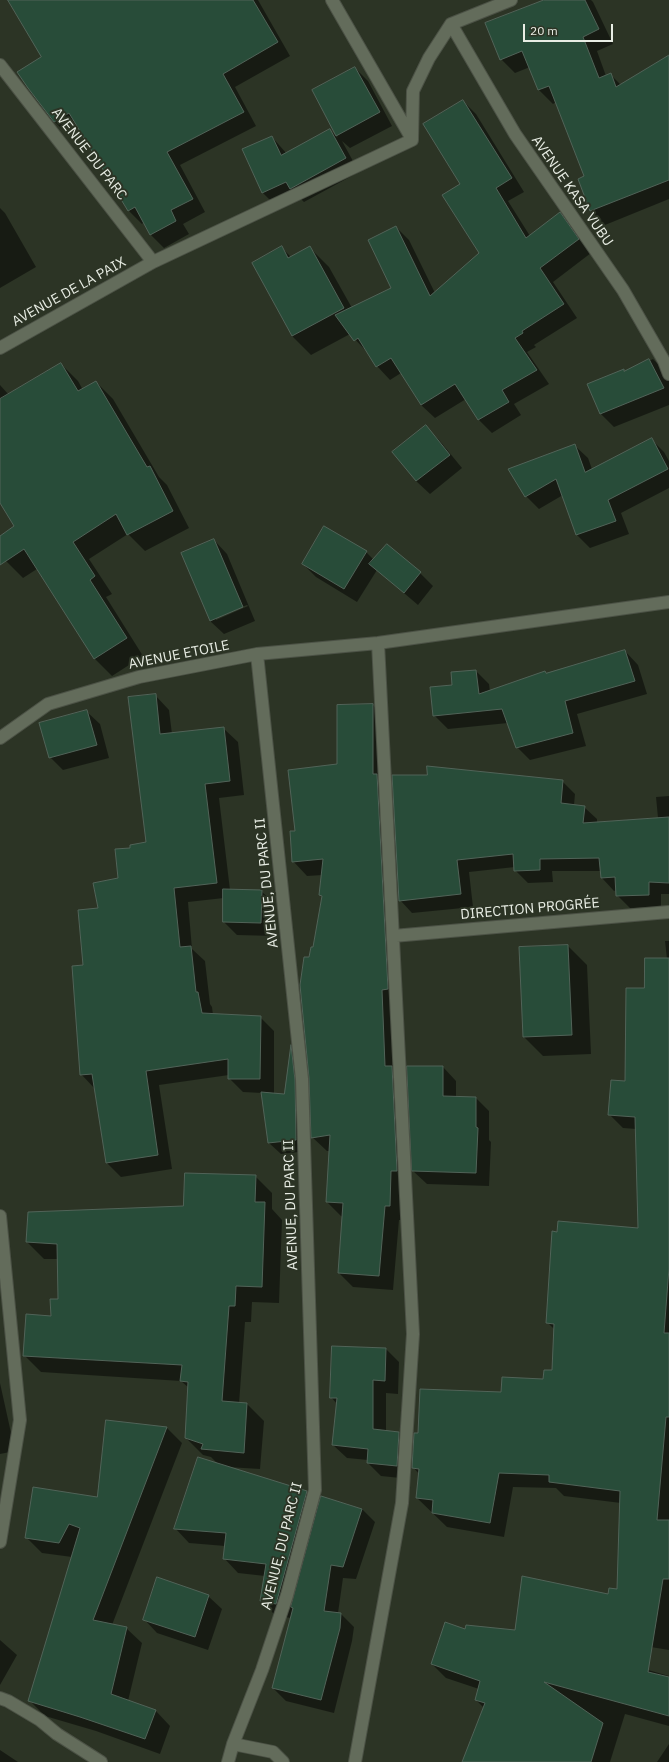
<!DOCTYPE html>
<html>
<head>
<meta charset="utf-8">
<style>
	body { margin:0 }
	#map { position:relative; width:669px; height:1762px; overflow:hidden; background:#2c3425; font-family:"IBM Plex Sans",sans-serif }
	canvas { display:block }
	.scale { position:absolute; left:523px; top:24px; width:90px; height:18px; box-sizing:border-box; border:2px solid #e8ede4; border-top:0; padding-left:5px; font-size:12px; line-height:14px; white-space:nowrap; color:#e8ede4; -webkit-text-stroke:3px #2c3425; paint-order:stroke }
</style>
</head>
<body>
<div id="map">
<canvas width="669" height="1762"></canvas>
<div class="scale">20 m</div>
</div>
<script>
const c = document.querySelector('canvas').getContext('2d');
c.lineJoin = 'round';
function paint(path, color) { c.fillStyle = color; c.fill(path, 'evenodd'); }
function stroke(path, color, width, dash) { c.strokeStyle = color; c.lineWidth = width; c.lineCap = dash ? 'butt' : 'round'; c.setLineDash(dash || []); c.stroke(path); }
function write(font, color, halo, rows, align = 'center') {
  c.font = font + ' "IBM Plex Sans",sans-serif'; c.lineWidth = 4; c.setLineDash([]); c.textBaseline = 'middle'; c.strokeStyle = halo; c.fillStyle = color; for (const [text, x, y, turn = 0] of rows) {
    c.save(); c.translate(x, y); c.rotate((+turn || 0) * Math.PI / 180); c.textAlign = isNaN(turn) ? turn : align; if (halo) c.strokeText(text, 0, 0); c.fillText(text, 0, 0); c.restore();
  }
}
const shadow = new Path2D(`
	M 9,0 L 258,0 L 290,56 L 235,87 L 256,126 L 180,165 L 205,212 L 183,224 L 189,234 L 164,248 L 151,235 L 144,222 L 142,224 L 129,211 L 79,128 L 68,135 L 55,122 L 19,72 L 43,57 Z
	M 554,0 L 591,0 L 593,2 L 613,44 L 597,51 L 606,76 L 611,75 L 621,85 L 669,56 L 669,199 L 605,225 L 591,211 L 579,180 L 586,177 L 556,102 L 553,104 L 539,90 L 530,67 L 515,73 L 501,59 Z
	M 355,68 L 368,81 L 392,126 L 350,148 L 342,141 L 359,172 L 304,202 L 298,196 L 276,206 L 262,192 L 272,137 L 287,154 L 330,130 L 338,138 L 313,91 Z
	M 463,101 L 476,114 L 524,192 L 508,201 L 530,236 L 560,213 L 573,227 L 591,253 L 553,282 L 577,318 L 534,345 L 536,347 L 527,352 L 549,384 L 514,404 L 521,415 L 492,433 L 479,420 L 466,399 L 435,418 L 421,405 L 401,373 L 390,380 L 377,366 L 368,353 L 350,334 L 311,355 L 292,336 L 282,248 L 292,258 L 310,248 L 329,267 L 352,308 L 392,288 L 396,227 L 409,240 L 435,293 L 480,253 L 461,184 Z
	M 0,208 L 5,213 L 36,267 L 0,288 Z
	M 653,359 L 666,372 L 669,378 L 669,405 L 614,427 L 601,414 L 588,385 L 624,371 L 625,372 Z
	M 61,364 L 78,381 L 83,390 L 96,382 L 113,399 L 159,477 L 167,485 L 189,528 L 145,551 L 128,534 L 89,559 L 112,594 L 106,597 L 143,656 L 112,676 L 95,659 L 37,569 L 23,578 L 6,561 L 0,552 L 0,538 L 16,526 L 0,501 L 0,385 L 9,395 Z
	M 426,427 L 439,440 L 462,468 L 430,494 L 416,481 Z
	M 651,439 L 664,452 L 669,461 L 669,488 L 621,513 L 629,534 L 590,548 L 577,535 L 563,495 L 539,509 L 526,496 L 574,445 L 588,458 L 592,469 Z
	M 214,540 L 227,554 L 255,621 L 224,634 L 210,621 ZM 247,605 L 248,606 L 216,620 L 216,618 Z
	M 366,552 L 374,560 L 420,573 L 433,586 L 418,605 L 377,570 L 357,602 L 316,577 L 303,564 Z
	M 625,651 L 638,665 L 647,694 L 577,714 L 586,746 L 530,760 L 517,747 L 508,723 L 448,729 L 434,715 L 453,686 L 452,673 L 476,671 L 489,684 L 490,692 Z
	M 155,695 L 169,710 L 172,734 L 223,728 L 238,742 L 244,795 L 219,798 L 230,890 L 261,891 L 275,904 L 274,936 L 237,935 L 224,922 L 224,898 L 188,902 L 192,949 L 205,961 L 210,1004 L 212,1007 L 213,1015 L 260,1017 L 274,1031 L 274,1094 L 285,1095 L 292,1047 L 302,1058 L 308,1151 L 281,1154 L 269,1143 L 262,1093 L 243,1092 L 229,1078 L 229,1075 L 159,1085 L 172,1169 L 121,1177 L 107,1163 L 95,1089 L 81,1074 L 84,966 L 99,909 L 119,879 L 131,849 L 147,843 Z
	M 373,705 L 387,720 L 404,1220 L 399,1220 L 393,1290 L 353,1287 L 339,1273 L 343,1217 L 341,1216 L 327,1202 L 330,1151 L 327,1151 L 312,1137 L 314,948 L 323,898 L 320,895 L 323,875 L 307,876 L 293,861 L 297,832 L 338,765 Z
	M 86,711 L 100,724 L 109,758 L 63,770 L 50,757 Z
	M 562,781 L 575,794 L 574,805 L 584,807 L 597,819 L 597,823 L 658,818 L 656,797 L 669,796 L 669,894 L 661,894 L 661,907 L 630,908 L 617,895 L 617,890 L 614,891 L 602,878 L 601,871 L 552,871 L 553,882 L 528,883 L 515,870 L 515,867 L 469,872 L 473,907 L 412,913 L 400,900 Z
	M 665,941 L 669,941 L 669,1650 L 614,1641 L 610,1659 L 669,1676 L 669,1726 L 625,1714 L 610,1762 L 463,1762 L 484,1708 L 476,1700 L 479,1689 L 446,1678 L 432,1664 L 609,1595 L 618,1590 L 621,1503 L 564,1496 L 556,1488 L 513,1487 L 504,1537 L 447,1527 L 417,1498 L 419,1474 L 413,1467 L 419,1434 L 502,1393 L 544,1380 L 553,1371 L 555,1330 L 547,1322 L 639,1229 L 636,1129 L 623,1128 L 609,1114 L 626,1082 L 645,989 L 667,959 Z
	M 568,946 L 587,965 L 591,1054 L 543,1056 L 524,1037 Z
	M 443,1067 L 456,1081 L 456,1097 L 476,1098 L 489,1111 L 489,1140 L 491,1142 L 489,1186 L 427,1184 L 413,1171 Z
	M 255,1176 L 272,1193 L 272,1209 L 282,1220 L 279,1303 L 252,1302 L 251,1322 L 245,1322 L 239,1404 L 247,1404 L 264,1421 L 260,1469 L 227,1467 L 306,1492 L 320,1505 L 322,1497 L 362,1509 L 375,1522 L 356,1579 L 343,1578 L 338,1613 L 341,1614 L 354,1627 L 352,1641 L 334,1713 L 286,1701 L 273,1688 L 291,1618 L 275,1615 L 261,1601 L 265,1576 L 238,1573 L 224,1558 L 225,1546 L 189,1543 L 175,1528 L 218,1464 L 211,1457 L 203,1455 L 186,1438 L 189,1388 L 181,1381 L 41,1372 L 24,1355 L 52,1317 L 59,1300 L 59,1259 L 44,1259 L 27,1242 L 184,1207 Z
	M 386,1349 L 399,1362 L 398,1394 L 386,1393 L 386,1431 L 399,1432 L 412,1446 L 410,1479 L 381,1476 L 368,1463 L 368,1460 L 347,1458 L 333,1445 L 337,1404 L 331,1397 Z
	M 0,1383 L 15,1451 L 0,1454 Z
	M 107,1421 L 167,1428 L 182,1443 L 112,1625 L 126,1628 L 142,1643 L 128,1701 L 155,1710 L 170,1726 L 160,1754 L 96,1731 L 45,1716 L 29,1700 L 72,1557 L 42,1553 L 27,1538 L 97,1498 Z
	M 208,1596 L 222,1609 L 208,1650 L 157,1633 L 144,1619 Z
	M 0,1640 L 17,1655 L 0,1685 Z
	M 669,1744 L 669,1762 L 657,1762 Z
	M 0,1750 L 18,1762 L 0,1762 Z`);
const building = new Path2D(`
	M 8,0 L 253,0 L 278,42 L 223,74 L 244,112 L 167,152 L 193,199 L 171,210 L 176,221 L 150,235 L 135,207 L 128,211 L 69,113 L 54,122 L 28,88 L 17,72 L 41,57 Z
	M 544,0 L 585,0 L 599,29 L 583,37 L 599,78 L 611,73 L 616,87 L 669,55 L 669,180 L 590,211 L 578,179 L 584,176 L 549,86 L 538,90 L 522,51 L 500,60 L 485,23 Z
	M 355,67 L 380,112 L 336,136 L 312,90 Z
	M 463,100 L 512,178 L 496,188 L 526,238 L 560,212 L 579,239 L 540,268 L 564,304 L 522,331 L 523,333 L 515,338 L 537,370 L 502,390 L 509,402 L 478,420 L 455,384 L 421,405 L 391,358 L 376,367 L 358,338 L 354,341 L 335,315 L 391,288 L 368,240 L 396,226 L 430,296 L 479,253 L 442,195 L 460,184 L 423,124 Z
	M 330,129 L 346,158 L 290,189 L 286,182 L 262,193 L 242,149 L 272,136 L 281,155 Z
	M 282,246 L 288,258 L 310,246 L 344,308 L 292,336 L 252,263 Z
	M 649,359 L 664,388 L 600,414 L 587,384 L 624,369 L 624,371 Z
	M 61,363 L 78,391 L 96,381 L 147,467 L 150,466 L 173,511 L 127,535 L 116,514 L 73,542 L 95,576 L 90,580 L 127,638 L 94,659 L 24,549 L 0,565 L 0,536 L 14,526 L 0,503 L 0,399 Z
	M 426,425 L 450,455 L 416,481 L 392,452 Z
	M 652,438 L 668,469 L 608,500 L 616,521 L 576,535 L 556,479 L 525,497 L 508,469 L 575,444 L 585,472 Z
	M 324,526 L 367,551 L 344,589 L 302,564 Z
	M 214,539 L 243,607 L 210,621 L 181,553 Z
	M 387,544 L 421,572 L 404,593 L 369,564 Z
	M 625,650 L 635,681 L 565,701 L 573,733 L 516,748 L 502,709 L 433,716 L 430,687 L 452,685 L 451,672 L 476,670 L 479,694 L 545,671 L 546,673 Z
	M 156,694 L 160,734 L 224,727 L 230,781 L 205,784 L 217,883 L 174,888 L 180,947 L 191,946 L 196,992 L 198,992 L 202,1013 L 261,1016 L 260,1079 L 228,1079 L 228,1059 L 146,1071 L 158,1155 L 106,1163 L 92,1074 L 80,1075 L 72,966 L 83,965 L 78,910 L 98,908 L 93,883 L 118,878 L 115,849 L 130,848 L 130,845 L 146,842 L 128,697 Z
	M 373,704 L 373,774 L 377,774 L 388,989 L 382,990 L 385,1066 L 392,1066 L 397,1171 L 391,1171 L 390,1206 L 385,1206 L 379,1276 L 338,1273 L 343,1203 L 326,1202 L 330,1135 L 311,1138 L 309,1078 L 300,985 L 304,957 L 309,957 L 311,947 L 313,947 L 322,896 L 319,895 L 323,859 L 292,862 L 290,831 L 295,831 L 288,770 L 337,764 L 337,705 Z
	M 87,710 L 97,745 L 49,758 L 39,723 Z
	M 427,766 L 563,780 L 561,803 L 585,806 L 583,823 L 669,817 L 669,883 L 649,882 L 649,895 L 616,896 L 615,877 L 601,878 L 599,858 L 540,859 L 540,870 L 514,871 L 513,854 L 457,860 L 461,894 L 399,901 L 392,775 L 427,775 Z
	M 223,889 L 262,890 L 261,923 L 223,922 Z
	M 568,945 L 572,1035 L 523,1037 L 519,947 Z
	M 645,958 L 669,958 L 669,1268 L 664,1333 L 669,1333 L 669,1417 L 666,1417 L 657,1520 L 669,1520 L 669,1579 L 663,1579 L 648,1672 L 669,1677 L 669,1716 L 544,1682 L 603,1723 L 591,1762 L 462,1762 L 485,1703 L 475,1700 L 480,1681 L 431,1664 L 445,1622 L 465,1629 L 466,1625 L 515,1630 L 522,1576 L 608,1594 L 609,1588 L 617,1589 L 620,1491 L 549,1482 L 549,1475 L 499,1473 L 490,1523 L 432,1513 L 433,1500 L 416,1498 L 419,1469 L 412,1468 L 414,1433 L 418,1433 L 420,1389 L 501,1392 L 502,1377 L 543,1379 L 544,1370 L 552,1370 L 554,1324 L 546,1323 L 552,1231 L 557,1232 L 558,1221 L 638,1228 L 635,1117 L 608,1115 L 611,1080 L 625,1081 L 626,988 L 644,988 Z
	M 291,1045 L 295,1080 L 296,1140 L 268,1143 L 261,1092 L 284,1094 Z
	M 407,1066 L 443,1066 L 443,1096 L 476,1097 L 476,1127 L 478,1128 L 476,1173 L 412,1171 Z
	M 185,1173 L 256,1175 L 255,1202 L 265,1202 L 262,1287 L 236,1286 L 235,1306 L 229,1306 L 222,1401 L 247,1403 L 244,1453 L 201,1449 L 203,1444 L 185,1438 L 188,1382 L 180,1381 L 182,1365 L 23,1356 L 26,1314 L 51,1316 L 50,1299 L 58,1299 L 57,1244 L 26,1242 L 28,1212 L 183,1206 Z
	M 332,1346 L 386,1348 L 385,1381 L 373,1380 L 373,1429 L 399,1432 L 397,1466 L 367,1463 L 368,1449 L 332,1445 L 337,1398 L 330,1398 Z
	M 106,1420 L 167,1427 L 93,1620 L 127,1627 L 111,1694 L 156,1710 L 145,1739 L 80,1717 L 28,1701 L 80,1528 L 69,1524 L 59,1543 L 25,1538 L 33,1487 L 97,1497 Z
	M 198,1457 L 307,1491 L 276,1604 L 260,1601 L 266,1564 L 223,1559 L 226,1533 L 174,1529 Z
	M 321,1496 L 362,1509 L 343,1567 L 331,1565 L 324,1611 L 341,1613 L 340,1628 L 321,1700 L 272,1688 L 293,1608 L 291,1607 Z
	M 157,1577 L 209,1595 L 195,1637 L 143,1620 Z`);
const street = new Path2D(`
	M 332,0 L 412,139
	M 451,24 L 515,134 L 623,290 L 664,361 L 669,374
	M 0,65 L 153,262
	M 0,348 L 153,262 L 412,140 L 413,91 L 429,58 L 451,24 L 511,0
	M 0,738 L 48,704 L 139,677 L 257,654 L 378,643 L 669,602
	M 393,936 L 669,912
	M 0,1216 L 20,1420 L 0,1542
	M 0,1698 L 8,1701 L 40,1720 L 57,1734 L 101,1762
	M 233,1744 L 262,1670 L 287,1595 L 315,1490 L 302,1079 L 257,654
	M 228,1762 L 233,1744 L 273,1752 L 283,1762
	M 355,1762 L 402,1503 L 413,1334 L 378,643`);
const streetNames = [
	["AVENUE DU PARC",89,154,52],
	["AVENUE KASA VUBU",572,191,55],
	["AVENUE DE LA PAIX",69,292,-29],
	["AVENUE ETOILE",179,655,-11],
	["AVENUE, DU PARC II",267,883,-96],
	["DIRECTION PROGRÉE",530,909,-5],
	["AVENUE, DU PARC II",291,1205,-92],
	["AVENUE, DU PARC II",282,1546,-76]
];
paint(shadow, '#0007');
paint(building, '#284c39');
stroke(building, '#516358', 1);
stroke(street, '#4c5246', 14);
stroke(street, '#636c5b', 12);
write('14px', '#e8ede4', '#2c3425', streetNames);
</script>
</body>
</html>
